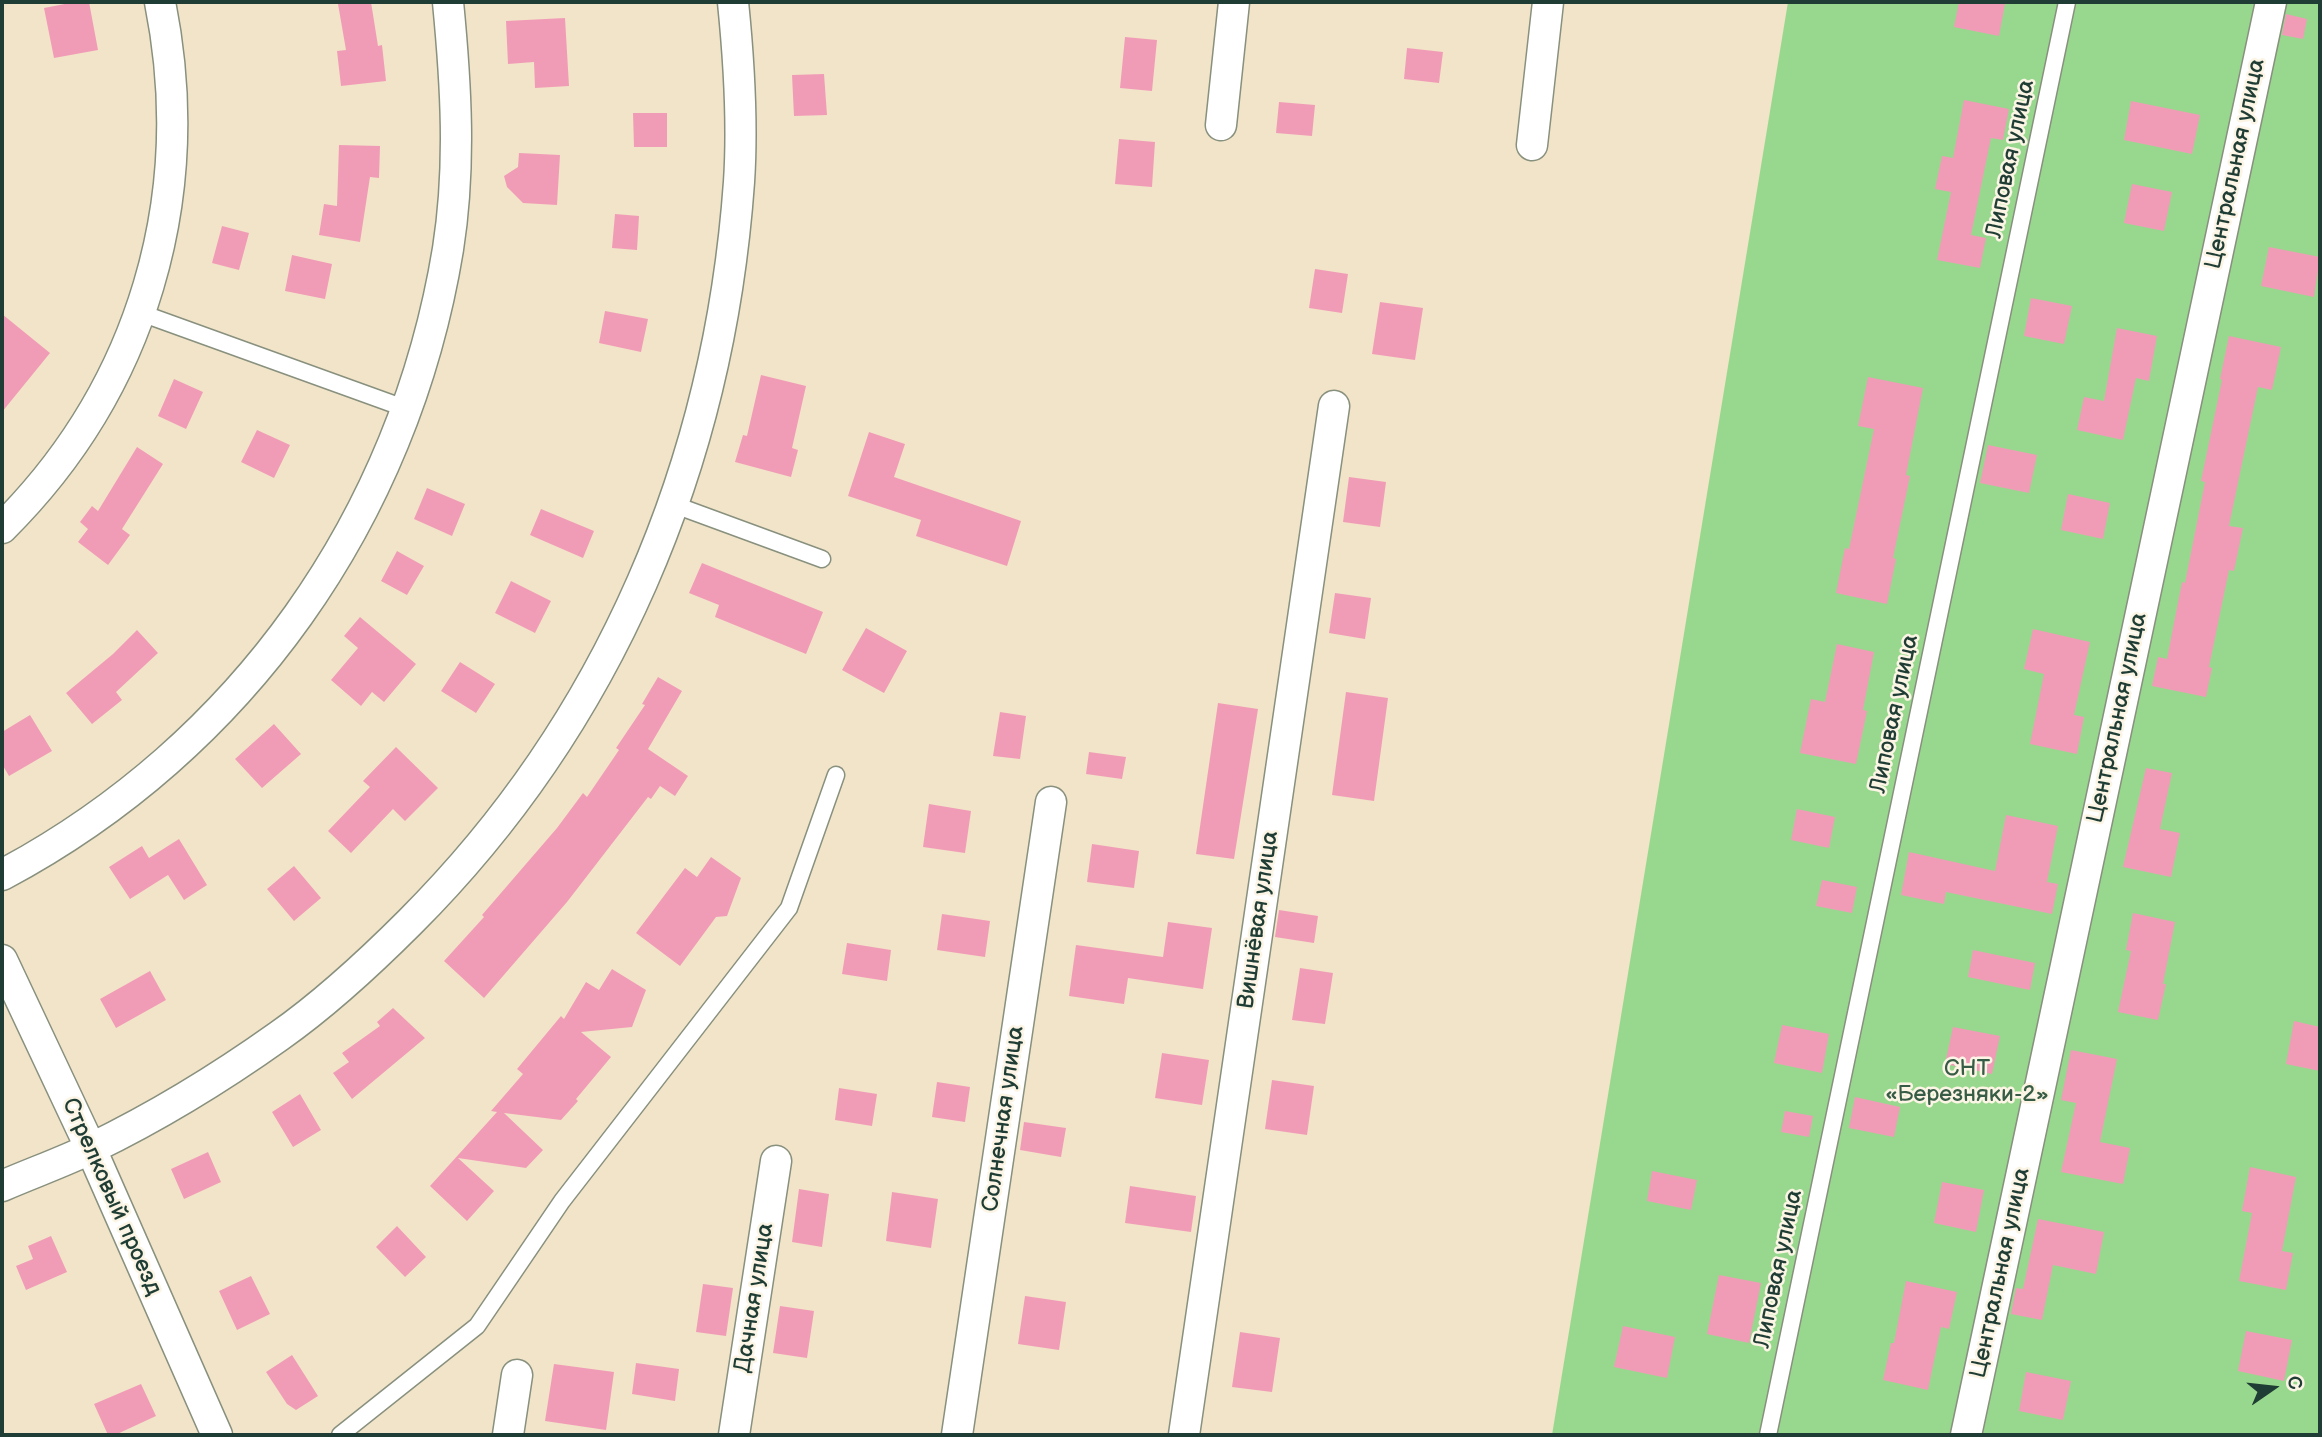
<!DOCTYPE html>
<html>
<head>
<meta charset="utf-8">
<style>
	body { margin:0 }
	#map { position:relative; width:2322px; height:1437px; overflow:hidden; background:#f2e4c8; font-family:"Balsamiq Sans",sans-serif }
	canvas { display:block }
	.frame { position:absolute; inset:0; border:4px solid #1f3d34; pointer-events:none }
	.north { position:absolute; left:2238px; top:1353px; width:70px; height:70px; -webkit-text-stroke:5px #fcf5e5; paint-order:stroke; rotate:76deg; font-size:19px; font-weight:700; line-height:28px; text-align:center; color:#1f3d34 }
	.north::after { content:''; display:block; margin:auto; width:24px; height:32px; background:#1f3d34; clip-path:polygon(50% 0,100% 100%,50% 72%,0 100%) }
</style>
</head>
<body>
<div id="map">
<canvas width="2322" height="1437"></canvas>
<div class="frame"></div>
<div class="north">С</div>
</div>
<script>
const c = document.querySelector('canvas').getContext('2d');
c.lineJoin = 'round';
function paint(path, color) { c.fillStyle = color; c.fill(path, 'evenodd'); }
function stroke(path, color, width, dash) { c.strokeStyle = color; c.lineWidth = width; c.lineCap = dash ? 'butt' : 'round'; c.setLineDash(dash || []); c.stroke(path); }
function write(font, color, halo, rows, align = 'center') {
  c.font = font + ' "Balsamiq Sans",sans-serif'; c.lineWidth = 5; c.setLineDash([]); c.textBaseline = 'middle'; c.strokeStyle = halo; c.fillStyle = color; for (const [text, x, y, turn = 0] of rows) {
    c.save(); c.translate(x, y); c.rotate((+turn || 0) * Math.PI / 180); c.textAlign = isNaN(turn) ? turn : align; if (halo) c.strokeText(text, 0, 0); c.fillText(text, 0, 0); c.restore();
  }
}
const green = new Path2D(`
	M 1788,2 L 2320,2 L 2320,1435 L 1552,1435 Z`);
const building = new Path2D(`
	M 75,2 L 89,2 L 98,50 L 54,58 L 44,8 Z
	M 353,2 L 371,2 L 378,46 L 382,45 L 386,81 L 341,86 L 337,51 L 346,50 L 338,4 Z
	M 1959,2 L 2005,4 L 1999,36 L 1954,27 Z
	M 2286,14 L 2307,19 L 2303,39 L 2282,35 Z
	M 565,18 L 569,86 L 535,88 L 534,62 L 508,64 L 506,21 Z
	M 1125,37 L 1157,40 L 1152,91 L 1120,88 Z
	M 1407,48 L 1443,52 L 1439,83 L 1404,79 Z
	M 824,74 L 827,115 L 794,116 L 792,75 Z
	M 1964,100 L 2009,109 L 2003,140 L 1991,138 L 1971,235 L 1986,238 L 1980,268 L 1937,260 L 1951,192 L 1935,189 L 1942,156 L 1953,158 Z
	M 2131,101 L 2200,115 L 2192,154 L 2124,140 Z
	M 1279,102 L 1315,105 L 1312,136 L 1276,133 Z
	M 633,113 L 667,113 L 667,147 L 634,147 Z
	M 1119,139 L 1155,142 L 1152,187 L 1115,184 Z
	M 339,145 L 380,146 L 379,178 L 370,177 L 360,242 L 319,235 L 324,204 L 337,206 Z
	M 519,153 L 560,155 L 557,205 L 523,203 L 507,187 L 504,176 L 518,167 Z
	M 2132,184 L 2172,192 L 2164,231 L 2124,223 Z
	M 615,214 L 639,216 L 637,250 L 612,248 Z
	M 222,226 L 249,233 L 239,270 L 212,263 Z
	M 2269,247 L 2320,257 L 2314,297 L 2261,286 Z
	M 292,255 L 332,264 L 325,299 L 285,291 Z
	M 1315,269 L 1348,274 L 1342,313 L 1309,308 Z
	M 2031,298 L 2072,306 L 2064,344 L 2024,336 Z
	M 1380,302 L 1423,308 L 1415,360 L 1372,354 Z
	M 605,311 L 648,319 L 641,352 L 599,343 Z
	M 2,314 L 50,353 L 2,412 Z
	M 2117,328 L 2157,336 L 2149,381 L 2136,378 L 2123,440 L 2077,430 L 2084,397 L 2104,401 Z
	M 2229,336 L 2281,347 L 2272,390 L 2258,387 L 2229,526 L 2243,528 L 2234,571 L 2229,570 L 2209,667 L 2212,668 L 2206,697 L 2152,686 L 2158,657 L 2167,659 L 2182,582 L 2185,583 L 2205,482 L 2201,481 L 2222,380 L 2220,379 Z
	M 761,375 L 806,386 L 792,448 L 798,450 L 791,477 L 735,462 L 743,435 L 747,436 Z
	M 1868,377 L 1923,388 L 1906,475 L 1910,476 L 1893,558 L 1896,559 L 1887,604 L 1836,593 L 1845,548 L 1849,549 L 1874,429 L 1858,426 Z
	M 174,379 L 203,392 L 186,429 L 158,416 Z
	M 257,430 L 290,445 L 274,478 L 241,462 Z
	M 869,432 L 905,444 L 894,477 L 1021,521 L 1007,566 L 916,536 L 921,520 L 848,496 Z
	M 1988,445 L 2037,455 L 2029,493 L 1980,483 Z
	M 137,447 L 163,464 L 122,529 L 130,535 L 108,565 L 78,542 L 88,529 L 80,522 L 92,506 L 98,511 Z
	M 1349,477 L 1386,482 L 1380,527 L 1343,522 Z
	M 427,488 L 465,504 L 452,536 L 414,519 Z
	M 2068,494 L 2110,503 L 2103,539 L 2061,530 Z
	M 541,509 L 594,531 L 583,558 L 530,535 Z
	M 397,551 L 424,566 L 407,595 L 381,581 Z
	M 702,563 L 823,612 L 806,654 L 715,617 L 719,605 L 689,593 Z
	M 511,581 L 551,601 L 535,633 L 495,613 Z
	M 1335,593 L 1371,598 L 1365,639 L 1329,633 Z
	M 360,617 L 416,664 L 384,702 L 372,692 L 361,706 L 331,680 L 358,648 L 344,636 Z
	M 866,628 L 907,651 L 884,693 L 842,670 Z
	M 2033,629 L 2090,642 L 2074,715 L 2084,717 L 2077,754 L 2030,744 L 2044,674 L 2024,669 Z
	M 137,630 L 158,653 L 116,692 L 122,700 L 92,724 L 66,693 L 113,654 Z
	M 1837,644 L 1874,652 L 1863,710 L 1867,711 L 1856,764 L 1800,753 L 1811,699 L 1825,702 Z
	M 460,662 L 495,684 L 476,713 L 441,691 Z
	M 658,677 L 682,691 L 648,749 L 688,776 L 675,796 L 660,786 L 651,799 L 648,797 L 567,902 L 484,998 L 444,961 L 484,917 L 482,915 L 557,828 L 583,793 L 587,797 L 619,750 L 616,748 L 645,705 L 642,704 Z
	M 1346,692 L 1388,698 L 1374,801 L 1332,795 Z
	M 1218,703 L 1258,709 L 1234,859 L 1196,854 Z
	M 1000,712 L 1026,716 L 1020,759 L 993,756 Z
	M 30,715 L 52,751 L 9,776 L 2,764 L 2,732 Z
	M 274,724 L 301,754 L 262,788 L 235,759 Z
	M 396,747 L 438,788 L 405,821 L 393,809 L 351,853 L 328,831 L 370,787 L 363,781 Z
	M 1089,752 L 1126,757 L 1122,779 L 1086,774 Z
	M 2146,768 L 2172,773 L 2160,829 L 2180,833 L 2171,877 L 2123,867 Z
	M 929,804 L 971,811 L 965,853 L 923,847 Z
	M 1797,809 L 1835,817 L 1829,848 L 1791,840 Z
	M 2006,815 L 2058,826 L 2047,882 L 2058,884 L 2052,914 L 1946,892 L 1944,904 L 1901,895 L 1909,852 L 1995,871 Z
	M 179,839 L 207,885 L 184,900 L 168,875 L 130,899 L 109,867 L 142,846 L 149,858 Z
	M 1092,844 L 1139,851 L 1134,888 L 1087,882 Z
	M 711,857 L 741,878 L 727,916 L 716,917 L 680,966 L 636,933 L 685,868 L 697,877 Z
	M 294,866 L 321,898 L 294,921 L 267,889 Z
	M 1822,880 L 1857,887 L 1852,913 L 1816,906 Z
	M 1279,910 L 1318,916 L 1314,943 L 1275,937 Z
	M 2133,913 L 2175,922 L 2163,984 L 2166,984 L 2158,1020 L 2118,1012 L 2131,951 L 2126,950 Z
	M 942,914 L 990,921 L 985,957 L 937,950 Z
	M 1168,922 L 1212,928 L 1203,989 L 1128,978 L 1124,1004 L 1069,996 L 1076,945 L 1163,957 Z
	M 847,943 L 891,950 L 887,981 L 842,974 Z
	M 1973,950 L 2035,963 L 2030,990 L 1968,977 Z
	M 1300,968 L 1333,973 L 1325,1024 L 1292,1020 Z
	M 612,969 L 646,990 L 632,1027 L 581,1032 L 611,1057 L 576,1099 L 578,1101 L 561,1120 L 504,1113 L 543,1150 L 526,1168 L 458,1158 L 494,1191 L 467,1221 L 430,1186 L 497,1112 L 491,1111 L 523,1074 L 517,1069 L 561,1016 L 564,1019 L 586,982 L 599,990 Z
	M 150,971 L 166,1000 L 116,1028 L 100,999 Z
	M 393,1008 L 425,1038 L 352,1099 L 333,1073 L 349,1062 L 342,1053 L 380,1026 L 377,1022 Z
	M 2294,1021 L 2320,1027 L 2320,1071 L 2286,1064 Z
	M 1782,1025 L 1829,1034 L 1822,1073 L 1774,1063 Z
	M 1953,1027 L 2000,1036 L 1992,1074 L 1945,1064 Z
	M 2071,1050 L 2117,1059 L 2100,1142 L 2130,1148 L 2123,1184 L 2061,1172 L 2076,1103 L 2061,1100 Z
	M 1162,1053 L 1209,1060 L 1202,1105 L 1155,1098 Z
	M 1272,1080 L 1314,1086 L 1307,1135 L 1265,1129 Z
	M 937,1082 L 970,1087 L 965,1122 L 932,1117 Z
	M 839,1088 L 877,1094 L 872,1126 L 835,1120 Z
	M 300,1094 L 321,1130 L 293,1147 L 272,1112 Z
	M 1855,1097 L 1900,1107 L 1894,1137 L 1849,1128 Z
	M 1785,1111 L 1813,1116 L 1809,1137 L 1781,1132 Z
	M 1024,1122 L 1066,1128 L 1061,1157 L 1020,1150 Z
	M 208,1152 L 221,1182 L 184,1199 L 171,1169 Z
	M 2250,1167 L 2296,1177 L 2282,1251 L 2293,1253 L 2286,1290 L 2239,1281 L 2252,1213 L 2242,1211 Z
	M 1652,1171 L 1697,1180 L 1691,1210 L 1647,1201 Z
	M 1942,1182 L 1984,1190 L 1976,1232 L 1934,1223 Z
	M 1130,1186 L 1196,1196 L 1191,1232 L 1125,1223 Z
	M 799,1189 L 829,1194 L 822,1247 L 792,1242 Z
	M 892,1192 L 938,1199 L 931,1248 L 886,1241 Z
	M 2038,1219 L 2104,1232 L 2096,1274 L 2053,1265 L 2042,1320 L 2011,1314 L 2016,1288 L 2023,1289 Z
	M 397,1226 L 426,1257 L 405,1277 L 376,1247 Z
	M 51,1236 L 67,1272 L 26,1290 L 16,1266 L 33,1259 L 28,1246 Z
	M 1719,1275 L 1761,1283 L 1749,1343 L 1707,1334 Z
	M 251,1276 L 270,1314 L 237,1330 L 219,1291 Z
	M 1906,1281 L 1957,1292 L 1949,1329 L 1941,1327 L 1928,1390 L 1883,1380 L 1891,1343 L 1894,1343 Z
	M 703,1284 L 733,1288 L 726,1336 L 696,1332 Z
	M 1025,1296 L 1066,1302 L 1059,1350 L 1018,1344 Z
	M 780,1306 L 814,1311 L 807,1358 L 773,1353 Z
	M 1623,1326 L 1675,1337 L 1667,1378 L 1614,1367 Z
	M 2246,1331 L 2292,1340 L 2284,1381 L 2238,1371 Z
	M 1240,1332 L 1280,1338 L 1272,1392 L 1232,1387 Z
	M 292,1355 L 318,1396 L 296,1410 L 287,1404 L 266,1372 Z
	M 636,1363 L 679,1369 L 675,1401 L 632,1394 Z
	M 554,1364 L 614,1372 L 606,1430 L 545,1421 Z
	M 2026,1372 L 2071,1381 L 2063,1420 L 2019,1411 Z
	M 141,1384 L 156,1416 L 115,1435 L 108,1435 L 94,1404 Z`);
const lane = new Path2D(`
	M 141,313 L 407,409
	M 675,505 L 822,559
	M 340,1435 L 477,1326 L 562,1201 L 789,908 L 836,775
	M 1768,1435 L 2067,2`);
const street = new Path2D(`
	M 1221,125 L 1234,2
	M 1532,145 L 1548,2
	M 2,528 C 143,388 199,197 160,2
	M 2,875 C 242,747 404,518 448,249 C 461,167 456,84 448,2
	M 2,960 L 91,1149 L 217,1435
	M 2,1186 C 32,1173 63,1162 92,1148 C 158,1116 220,1078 279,1036 C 326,1003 369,963 410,922 C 610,722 719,463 739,182 C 743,122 739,61 733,2
	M 508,1435 L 517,1375
	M 734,1435 L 776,1161
	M 957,1435 L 1051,802
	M 1184,1435 L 1334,406
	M 1966,1435 L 2271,2`);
const streetNames = [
	["Липовая улица",2011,159,-78],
	["Центральная улица",2236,164,-78],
	["Липовая улица",1895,714,-78],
	["Центральная улица",2118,718,-78],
	["Вишнёвая улица",1259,920,-82],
	["Солнечная улица",1004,1119,-82],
	["Стрелковый проезд",111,1197,66],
	["Липовая улица",1779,1269,-78],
	["Центральная улица",2001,1273,-78],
	["Дачная улица",755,1298,-81]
];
const parkNames = [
	["СНТ",1967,1069],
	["«Березняки-2»",1967,1095]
];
paint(green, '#98d88e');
paint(building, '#f19cb7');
stroke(lane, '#88907e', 19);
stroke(street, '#88907e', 33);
stroke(lane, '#fff', 16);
stroke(street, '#fff', 30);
write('23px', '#1f3d34', '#fcf5e5', streetNames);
write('23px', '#375c46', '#fcf5e5', parkNames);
</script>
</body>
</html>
